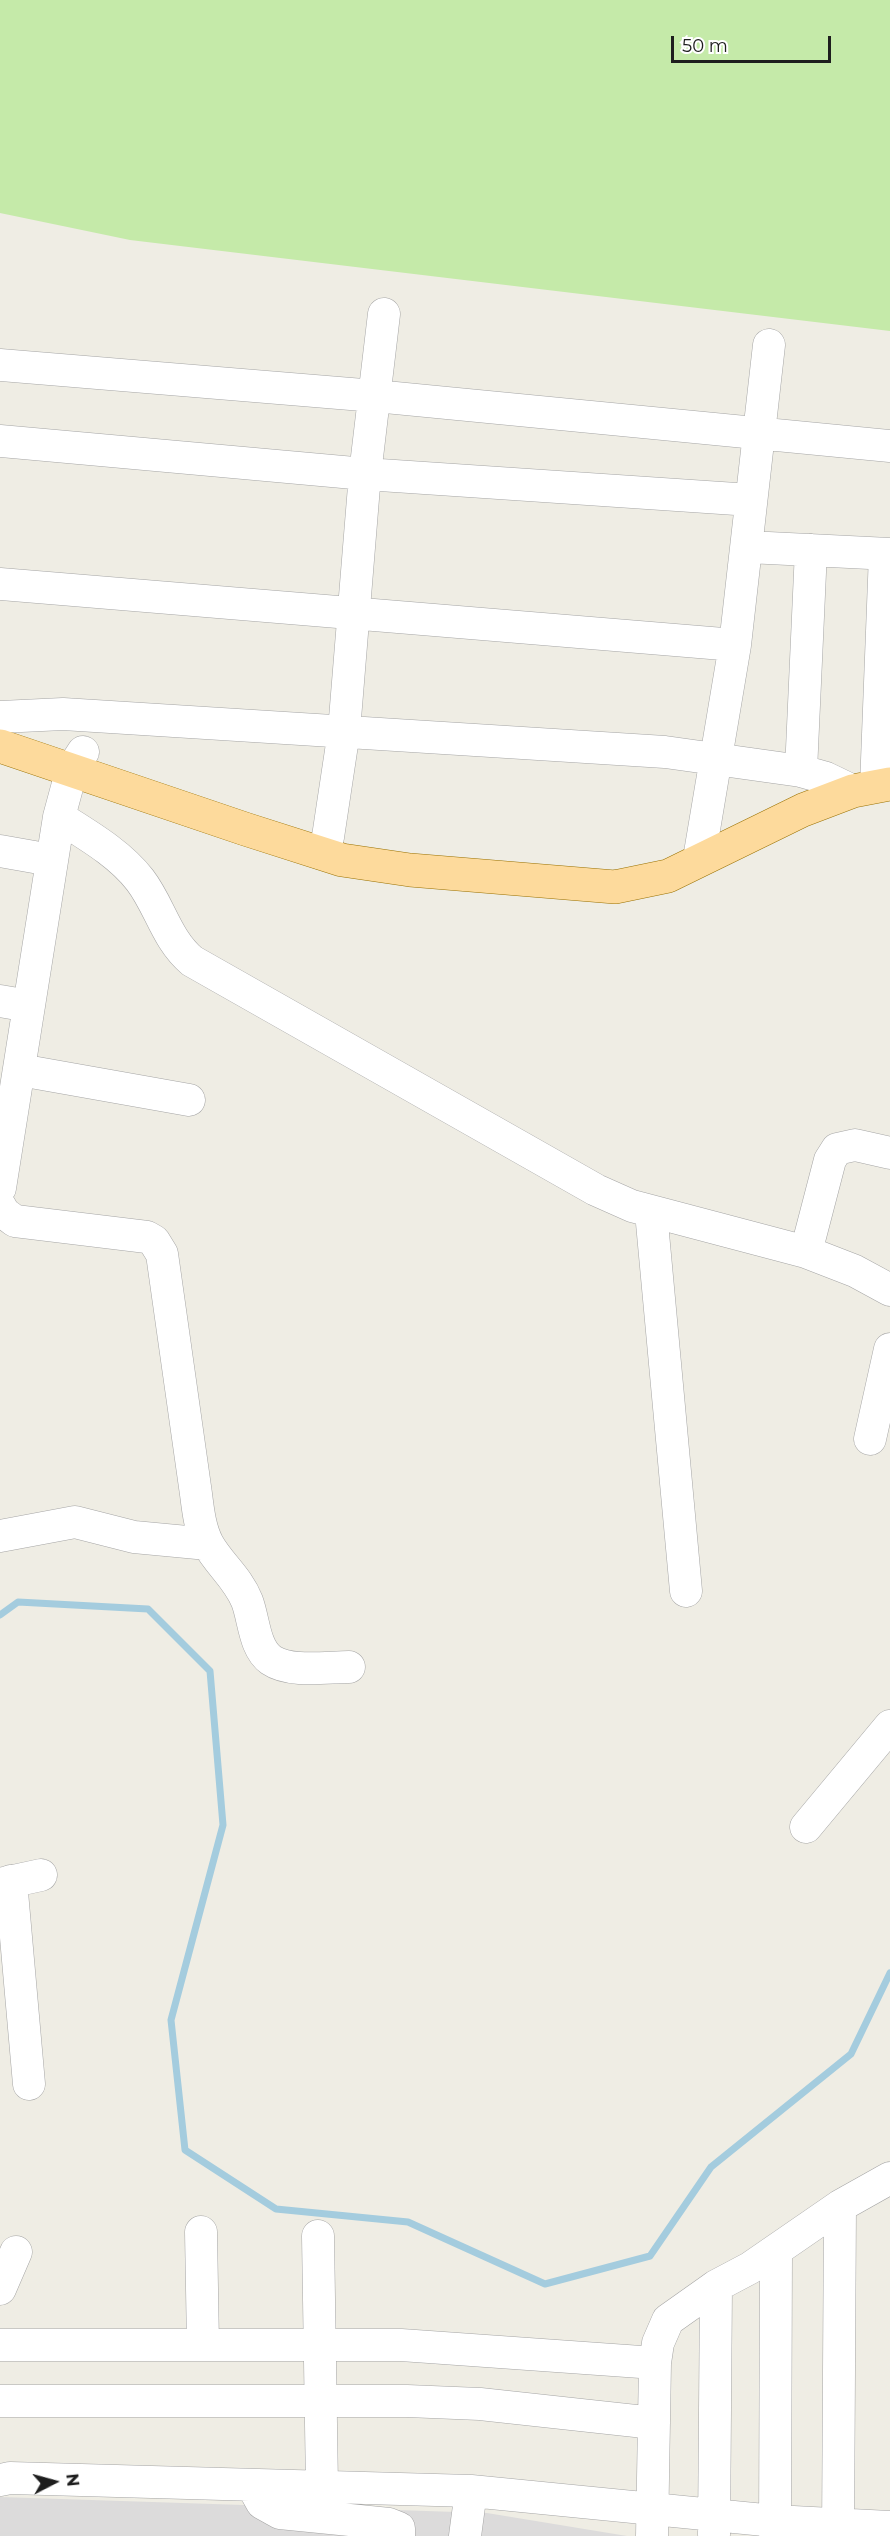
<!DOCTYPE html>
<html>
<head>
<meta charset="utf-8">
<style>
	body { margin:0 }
	#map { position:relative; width:890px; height:2536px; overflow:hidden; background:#efede4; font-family:Montserrat,sans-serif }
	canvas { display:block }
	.north { position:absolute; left:24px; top:2452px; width:60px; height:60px; -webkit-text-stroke:4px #fff; paint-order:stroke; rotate:84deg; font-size:16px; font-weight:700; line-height:24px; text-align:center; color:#1e1e1e }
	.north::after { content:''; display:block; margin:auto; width:21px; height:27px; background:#1e1e1e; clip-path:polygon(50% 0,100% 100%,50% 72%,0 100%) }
	.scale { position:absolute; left:671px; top:36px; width:160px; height:27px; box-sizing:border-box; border:3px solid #1e1e1e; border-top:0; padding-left:8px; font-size:18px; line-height:21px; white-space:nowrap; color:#1e1e1e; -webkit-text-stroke:4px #fff; paint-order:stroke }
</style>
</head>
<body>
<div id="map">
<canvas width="890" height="2536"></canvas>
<div class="north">N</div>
<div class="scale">50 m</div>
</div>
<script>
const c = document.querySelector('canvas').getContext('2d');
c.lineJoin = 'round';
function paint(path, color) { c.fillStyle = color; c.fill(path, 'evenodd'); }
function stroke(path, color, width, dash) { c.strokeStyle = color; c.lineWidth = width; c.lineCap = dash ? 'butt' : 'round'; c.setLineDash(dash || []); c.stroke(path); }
const residential = new Path2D(`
	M 0,2497 L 487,2513 L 627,2536 L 0,2536 Z`);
const grass = new Path2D(`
	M 0,0 L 890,0 L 890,331 L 130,240 L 0,213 Z`);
const stream = new Path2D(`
	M 0,1615 L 18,1602 L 148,1609 L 210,1671 L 223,1825 L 171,2020 L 185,2150 L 276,2209 L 408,2222 L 545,2284 L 650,2256 L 711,2167 L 851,2054 L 890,1973`);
const minor = new Path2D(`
	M 0,365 L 375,396 L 890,446
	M 0,441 L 365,474 L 751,500
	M 748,547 L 890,554
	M 0,584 L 735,645
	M 0,717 L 63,714 L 665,752 L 801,771 L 826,778 L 853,791
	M 801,771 L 811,550
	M 876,786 L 885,554
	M 59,817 C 87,835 119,853 140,880 C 160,906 166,939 192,961 L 596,1190 L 632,1206 L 806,1252 L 855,1271 L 890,1290
	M 0,851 L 51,860
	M 320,853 L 328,837 L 344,731 L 365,474 L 384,314
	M 699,859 L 735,645 L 769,345
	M 0,1001 L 29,1006
	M 20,1070 L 189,1100
	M 0,1188 L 59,817 L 72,769 L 83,752
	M 0,1206 L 4,1213 L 15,1221 L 147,1237 L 154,1241 L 162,1254 L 196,1494 C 198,1510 200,1529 208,1544 C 219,1564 238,1578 247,1601 C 254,1619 254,1648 271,1660 C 290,1673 327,1667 349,1667
	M 651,1212 L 686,1591
	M 806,1252 L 830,1160 L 837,1149 L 855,1145 L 890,1153
	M 870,1439 L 890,1349
	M 0,1536 L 75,1522 L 134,1537 L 208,1544
	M 806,1827 L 890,1726
	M 11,1881 L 29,2084
	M 0,1884 L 41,1875
	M 201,2232 L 203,2345
	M 318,2236 L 322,2487
	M 0,2289 L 16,2252
	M 0,2345 L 401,2345 L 655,2363
	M 0,2401 L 407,2401 L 480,2404 L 654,2423
	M 0,2480 L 10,2478 L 471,2491 L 774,2521 L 890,2527
	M 252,2485 L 262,2503 L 280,2513 L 389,2524 L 399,2528 L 399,2536
	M 714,2534 L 716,2286
	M 465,2536 L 471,2491
	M 652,2536 L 655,2363 L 658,2343 L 668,2320 L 716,2286 L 750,2268 L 840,2206 L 890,2178
	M 775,2536 L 776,2251
	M 838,2536 L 840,2206`);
const major = new Path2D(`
	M 0,746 L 245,829 L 342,860 L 410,870 L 615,887 L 668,876 L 803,810 L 853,791 L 890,784`);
paint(residential, '#dcdbdb');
paint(grass, '#c5eaa9');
stroke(stream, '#a4ccde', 7);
stroke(minor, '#a5a5a5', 33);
stroke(major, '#997100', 34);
stroke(minor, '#fff', 32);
stroke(major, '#fdda9c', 33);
</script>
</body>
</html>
